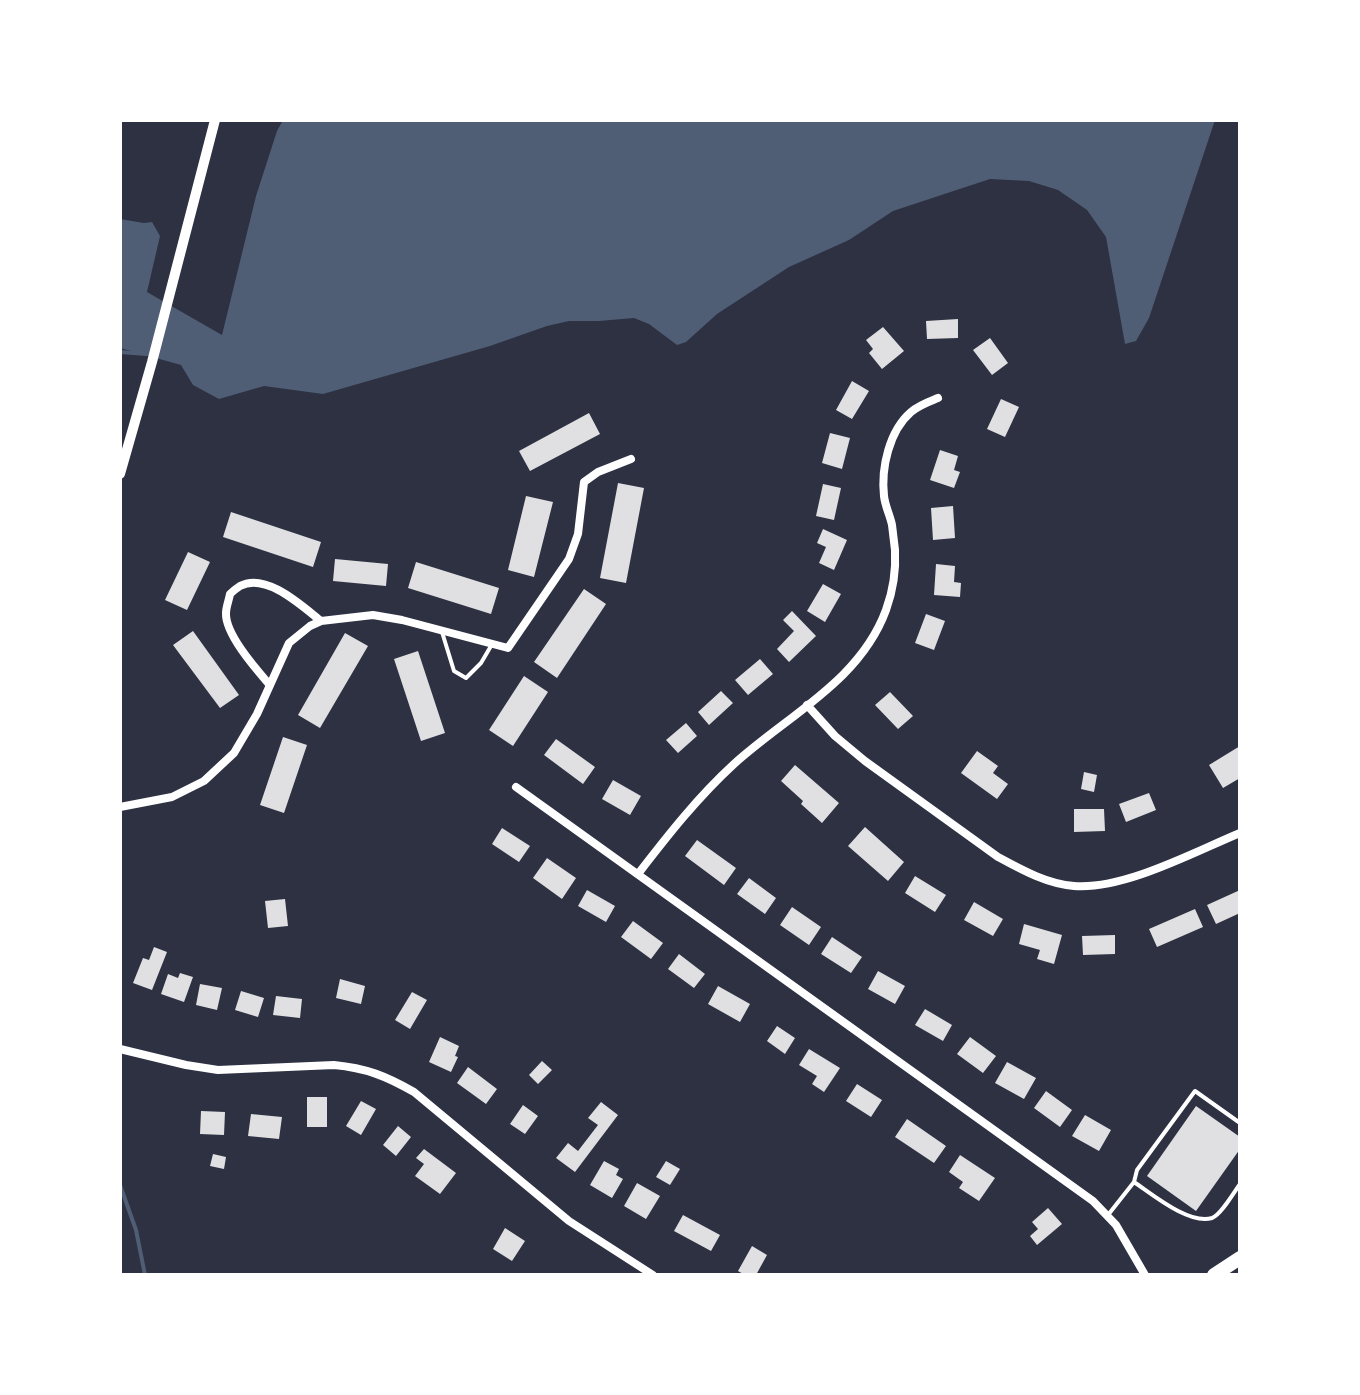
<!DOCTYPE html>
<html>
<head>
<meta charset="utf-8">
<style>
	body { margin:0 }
	#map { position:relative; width:1360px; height:1395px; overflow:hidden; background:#2d3142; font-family:"Asap Condensed",sans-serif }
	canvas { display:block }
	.frame { position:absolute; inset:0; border:122px solid #fff; pointer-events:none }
</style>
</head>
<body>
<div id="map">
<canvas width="1360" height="1395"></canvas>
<div class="frame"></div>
</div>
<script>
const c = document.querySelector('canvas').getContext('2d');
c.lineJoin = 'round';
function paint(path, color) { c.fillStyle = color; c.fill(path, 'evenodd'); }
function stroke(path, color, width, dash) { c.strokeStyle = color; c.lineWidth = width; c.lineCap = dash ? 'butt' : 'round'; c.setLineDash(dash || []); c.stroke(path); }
const water = new Path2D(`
	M 283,120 L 1215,120 L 1149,318 L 1136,341 L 1125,344 L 1106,237 L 1087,210 L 1058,190 L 1029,181 L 990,179 L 893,211 L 849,240 L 789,267 L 717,314 L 686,342 L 677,345 L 649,324 L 634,318 L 599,321 L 569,321 L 547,326 L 490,346 L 323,394 L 264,386 L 219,399 L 193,385 L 181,365 L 120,348 L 120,219 L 144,223 L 152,222 L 160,236 L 147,292 L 222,335 L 256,196 L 277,131 Z`);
const stream = new Path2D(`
	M 120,352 L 146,354
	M 120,1185 L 136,1230 L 145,1275`);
const building = new Path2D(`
	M 958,319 L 958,338 L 927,339 L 926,321 Z
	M 883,327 L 904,351 L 882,369 L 869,353 L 873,349 L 866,340 Z
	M 990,338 L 1008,363 L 992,375 L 973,350 Z
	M 852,381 L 869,391 L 852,419 L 836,410 Z
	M 1001,399 L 1019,407 L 1005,437 L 987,429 Z
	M 589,413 L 600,434 L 530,471 L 519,451 Z
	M 830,433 L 850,438 L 842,469 L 822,463 Z
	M 940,450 L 958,456 L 954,470 L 960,472 L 954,488 L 930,480 Z
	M 618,483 L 644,488 L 626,583 L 600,578 Z
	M 823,484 L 841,488 L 834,520 L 816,516 Z
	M 526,496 L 553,502 L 534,577 L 508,570 Z
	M 953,506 L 955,538 L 933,540 L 931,508 Z
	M 231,512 L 321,542 L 313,567 L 223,537 Z
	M 823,529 L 847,540 L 834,570 L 819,563 L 826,547 L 817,543 Z
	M 188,552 L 210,562 L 187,610 L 165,600 Z
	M 335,559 L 388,564 L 386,586 L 333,581 Z
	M 416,562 L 499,588 L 491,614 L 408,588 Z
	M 936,564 L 955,566 L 954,582 L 961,583 L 960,597 L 934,595 Z
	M 823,584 L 841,594 L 825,622 L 807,611 Z
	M 584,589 L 606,604 L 557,678 L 534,662 Z
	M 792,611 L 816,636 L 789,662 L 777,649 L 794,631 L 783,620 Z
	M 926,614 L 945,621 L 934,650 L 915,643 Z
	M 193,631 L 239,695 L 220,708 L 173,645 Z
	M 345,633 L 368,646 L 320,728 L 298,715 Z
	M 418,651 L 445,733 L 421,741 L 394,659 Z
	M 760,659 L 773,674 L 748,695 L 735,680 Z
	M 524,676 L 548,692 L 513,746 L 489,730 Z
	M 721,691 L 733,703 L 709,725 L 698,712 Z
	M 890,692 L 913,716 L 898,729 L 875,705 Z
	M 686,723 L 697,736 L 678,753 L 666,740 Z
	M 283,737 L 307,745 L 284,813 L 260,805 Z
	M 556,739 L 595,767 L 583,784 L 544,755 Z
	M 1240,746 L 1240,778 L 1223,788 L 1209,765 Z
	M 977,751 L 998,766 L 993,773 L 1008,784 L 997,799 L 961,773 Z
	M 795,765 L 839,803 L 822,823 L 801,804 L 803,801 L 781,781 Z
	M 1084,772 L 1097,775 L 1094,792 L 1081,789 Z
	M 613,780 L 641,796 L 630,815 L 602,799 Z
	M 1149,793 L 1156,810 L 1126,822 L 1119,804 Z
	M 1074,809 L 1104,809 L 1105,831 L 1074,832 Z
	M 865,827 L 904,862 L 888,881 L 848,846 Z
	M 502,828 L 530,846 L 519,862 L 492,844 Z
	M 697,840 L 736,868 L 724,885 L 685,856 Z
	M 547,858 L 576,878 L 562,899 L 533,878 Z
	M 915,876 L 946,895 L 935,912 L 905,893 Z
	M 749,878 L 776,898 L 765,914 L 737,894 Z
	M 587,890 L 615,906 L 606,922 L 578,906 Z
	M 1240,890 L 1240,913 L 1216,924 L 1207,905 Z
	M 285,899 L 288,926 L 268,928 L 265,901 Z
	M 974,902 L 1003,919 L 993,936 L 964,920 Z
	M 792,907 L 821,927 L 809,945 L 780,925 Z
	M 1195,909 L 1203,927 L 1157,947 L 1149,929 Z
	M 633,921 L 663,943 L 651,959 L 621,937 Z
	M 1024,924 L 1062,935 L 1054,964 L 1037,959 L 1040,950 L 1019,944 Z
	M 1115,935 L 1115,954 L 1083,955 L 1082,936 Z
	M 832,937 L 862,957 L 851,973 L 821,954 Z
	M 154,947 L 167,952 L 152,990 L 133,983 L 143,958 L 149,960 Z
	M 679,954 L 705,974 L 694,988 L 668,969 Z
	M 878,971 L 905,986 L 895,1004 L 868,989 Z
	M 180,973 L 193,977 L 184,1002 L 161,994 L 168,974 L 178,978 Z
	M 340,979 L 365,986 L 361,1004 L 336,998 Z
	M 200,984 L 222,988 L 217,1010 L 196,1005 Z
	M 718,986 L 750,1004 L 740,1022 L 708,1004 Z
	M 241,991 L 264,998 L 258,1017 L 235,1010 Z
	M 412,992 L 427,1000 L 410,1029 L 395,1020 Z
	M 276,996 L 302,999 L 300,1018 L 273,1015 Z
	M 925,1009 L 952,1025 L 943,1041 L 915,1025 Z
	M 777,1026 L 795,1038 L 785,1054 L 767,1041 Z
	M 440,1037 L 459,1046 L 455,1056 L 458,1057 L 451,1072 L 429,1062 Z
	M 970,1037 L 996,1056 L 983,1073 L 957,1054 Z
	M 809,1049 L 840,1068 L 824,1092 L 812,1084 L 817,1076 L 799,1065 Z
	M 542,1061 L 552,1070 L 538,1084 L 529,1075 Z
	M 1007,1062 L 1036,1078 L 1024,1099 L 995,1083 Z
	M 468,1067 L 497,1089 L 486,1104 L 457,1083 Z
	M 857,1084 L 882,1100 L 871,1117 L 846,1101 Z
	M 1046,1091 L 1072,1110 L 1060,1127 L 1034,1108 Z
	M 307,1097 L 327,1097 L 327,1127 L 307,1127 Z
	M 361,1101 L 376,1109 L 361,1135 L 346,1126 Z
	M 601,1102 L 618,1115 L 575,1172 L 556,1158 L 568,1143 L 578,1151 L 598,1125 L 588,1118 Z
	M 523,1105 L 538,1116 L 525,1134 L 510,1124 Z
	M 1196,1106 L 1240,1137 L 1240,1149 L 1196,1211 L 1147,1176 Z
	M 201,1111 L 225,1112 L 224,1135 L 200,1134 Z
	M 251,1114 L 282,1117 L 279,1139 L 248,1136 Z
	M 1085,1115 L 1111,1130 L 1099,1151 L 1072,1136 Z
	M 907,1119 L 946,1146 L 934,1163 L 895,1137 Z
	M 398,1126 L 411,1137 L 396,1156 L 383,1145 Z
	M 424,1149 L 456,1173 L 440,1194 L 415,1176 L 424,1164 L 416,1158 Z
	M 213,1154 L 226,1157 L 224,1169 L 210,1166 Z
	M 960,1155 L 995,1178 L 979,1201 L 959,1188 L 963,1182 L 949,1172 Z
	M 604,1161 L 619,1169 L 616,1175 L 623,1179 L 612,1198 L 590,1185 Z
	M 666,1161 L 680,1169 L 670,1185 L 656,1177 Z
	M 637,1183 L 660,1196 L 646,1219 L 624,1206 Z
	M 1048,1208 L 1062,1224 L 1037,1245 L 1030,1236 L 1038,1229 L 1032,1222 Z
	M 683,1215 L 720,1235 L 711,1251 L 674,1231 Z
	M 505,1228 L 525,1241 L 512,1261 L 493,1249 Z
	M 752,1246 L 767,1255 L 756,1275 L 745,1275 L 738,1271 Z`);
const service = new Path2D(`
	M 442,632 L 454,671 L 466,678 L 481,663 L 491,646
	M 1240,1123 L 1195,1091 L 1137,1170 L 1134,1182 C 1152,1194 1189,1225 1212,1218 C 1221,1215 1234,1192 1240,1184
	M 1108,1215 L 1134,1182`);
const minor = new Path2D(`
	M 269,684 C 256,669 225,634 226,613 C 226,607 229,600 230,594 C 233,591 237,588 240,586 C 266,572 302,606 321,621
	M 807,705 L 835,736 L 865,761 L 998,857 C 1022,870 1047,884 1074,886 C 1124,890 1194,852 1240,833
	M 516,787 L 1093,1201 L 1116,1225 L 1145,1275
	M 120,807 L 172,797 L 204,781 L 234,753 L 257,714 L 289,643 L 310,626 L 321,621 L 373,615 L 402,620 L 508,648 L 569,559 L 578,534 L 584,482 L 598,472 L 631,459
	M 638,874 C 668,835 698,797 734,764 C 788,715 860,681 886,610 C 893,591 896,569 895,550 C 894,542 893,533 892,525 C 890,515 885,506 884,496 C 881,468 889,431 911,412 C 919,405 928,402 938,398
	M 120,1049 L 186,1065 L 218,1070 L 334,1065 C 366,1068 386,1076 414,1092 L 569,1221 L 653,1275`);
const tertiary = new Path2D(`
	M 120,474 L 152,362 L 215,120`);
const primary = new Path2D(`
	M 1214,1275 L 1240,1258`);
paint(water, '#4f5d75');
stroke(stream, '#4f5d75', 4);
paint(building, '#e0e0e3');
stroke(service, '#fff', 4);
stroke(minor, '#fff', 8);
stroke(tertiary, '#fff', 10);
stroke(primary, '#fff', 14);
</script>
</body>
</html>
